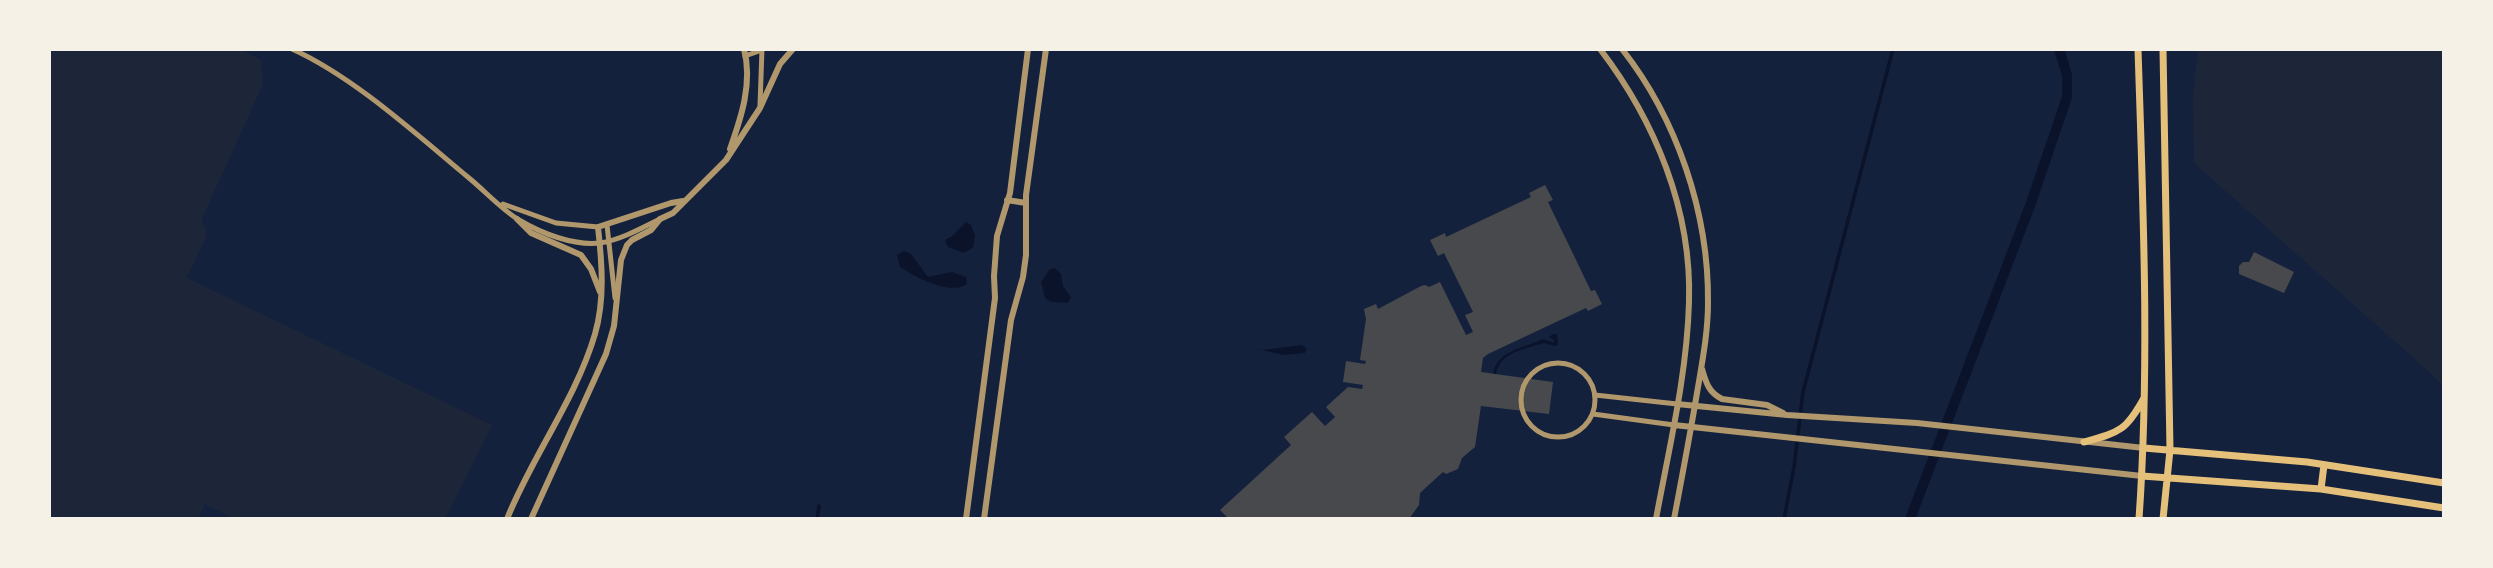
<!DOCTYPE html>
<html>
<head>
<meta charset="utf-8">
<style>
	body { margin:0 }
	#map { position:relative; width:2493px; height:568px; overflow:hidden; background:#14213d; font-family:Manrope,sans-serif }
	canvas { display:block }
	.frame { position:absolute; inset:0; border:51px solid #f6f1e7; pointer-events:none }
</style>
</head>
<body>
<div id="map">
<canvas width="2493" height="568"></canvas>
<div class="frame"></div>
</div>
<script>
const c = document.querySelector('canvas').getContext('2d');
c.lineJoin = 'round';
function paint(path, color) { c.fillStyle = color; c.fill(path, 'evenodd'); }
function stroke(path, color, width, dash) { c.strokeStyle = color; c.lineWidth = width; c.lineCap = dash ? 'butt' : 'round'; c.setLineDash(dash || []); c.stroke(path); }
const green = new Path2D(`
	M 49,49 L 239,49 L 261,60 L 263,84 L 202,219 L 207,235 L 187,278 L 492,425 L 445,519 L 235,519 L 205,504 L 198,519 L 49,519 Z
	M 2198,49 L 2444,49 L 2444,387 L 2427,370 L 2194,163 L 2193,94 Z`);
const water = new Path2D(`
	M 966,222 L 971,225 L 975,235 L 973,248 L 964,253 L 948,247 L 945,241 L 946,239 L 951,237 Z
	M 904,251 L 911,254 L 928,277 L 952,272 L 966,277 L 967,284 C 950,296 915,277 900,267 L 897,255 Z
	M 1055,268 L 1061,274 L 1063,286 L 1071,297 L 1068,303 L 1051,302 L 1045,298 L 1041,282 L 1050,269 Z
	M 1553,334 L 1557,334 L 1558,345 L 1554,346 L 1544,343 C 1527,349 1500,351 1496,374 L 1493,374 C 1497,350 1525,348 1543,339 L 1554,343 L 1554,340 L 1549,337 Z
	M 1301,345 L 1307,348 L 1305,353 L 1284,355 L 1244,346 L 1263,350 Z`);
const stream = new Path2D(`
	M 817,519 L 819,506
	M 1784,519 L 1794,467 L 1803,392 L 1893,49`);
const canal = new Path2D(`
	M 1910,519 L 2031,203 L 2067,97 L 2067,75 L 2059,49`);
const building = new Path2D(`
	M 1545,185 L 1553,200 L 1548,202 L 1591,291 L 1595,290 L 1602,304 L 1588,311 L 1586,308 L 1488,354 L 1483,358 L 1481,372 L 1553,382 L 1549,414 L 1481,406 L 1475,447 L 1462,458 L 1458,469 L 1446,474 L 1443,472 L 1420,493 L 1419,505 L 1409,519 L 1229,519 L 1220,510 L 1291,445 L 1284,437 L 1312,412 L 1325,426 L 1335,417 L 1326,407 L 1348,387 L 1362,389 L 1363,385 L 1343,382 L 1346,361 L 1365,364 L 1366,361 L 1360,360 L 1366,319 L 1364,309 L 1376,304 L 1378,309 L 1421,286 L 1425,285 L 1429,287 L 1440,282 L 1466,335 L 1473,332 L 1465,315 L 1473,312 L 1444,253 L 1438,256 L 1430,240 L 1445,233 L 1446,237 L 1531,197 L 1529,193 Z
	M 2254,252 L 2294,272 L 2284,293 L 2239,274 L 2239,266 L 2243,262 L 2249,262 Z`);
const minor = new Path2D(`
	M 292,49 C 354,77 417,135 469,178 C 485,191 501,209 519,220 C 541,233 573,246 600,243 C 620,240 642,228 660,219
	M 745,56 L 762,50
	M 760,105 L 762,49
	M 503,204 L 556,223 L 598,227
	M 607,225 L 615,298
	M1521 400a37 37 0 1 1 74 0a37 37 0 1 1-74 0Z
	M 1595,395 L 1677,404
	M 1593,414 L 1674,425`);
const tertiary = new Path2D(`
	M 1600,49 C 1655,121 1692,210 1689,302 C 1687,375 1669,448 1656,519
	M 1622,49 C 1677,119 1709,213 1708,303 C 1708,333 1702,363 1697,393 C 1690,435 1682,477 1674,519
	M 730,149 C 741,118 753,83 744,49
	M 1007,200 L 1026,203
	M 517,219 L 531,233 L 581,255 L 591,269 L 600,292
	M 1702,369 C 1706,382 1708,392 1722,399 L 1767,405 L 1783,413
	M 1677,404 L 1787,415 L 1917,423 L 2144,448
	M 1674,425 L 2142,476
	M 507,519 C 532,456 576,399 595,334 C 605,299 602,263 598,227 L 671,203 L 683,201
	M 531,519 L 606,354 L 614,326 L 621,260 L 627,245 L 632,240 L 651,230 L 660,219 L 673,213 L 726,160 L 760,108 L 780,64 L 793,49
	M 966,519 L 995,298 L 994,276 L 997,236 L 1010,193 L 1028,49
	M 984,519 L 1011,320 L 1023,277 L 1026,255 L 1026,195 L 1046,49`);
const secondary = new Path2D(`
	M 2138,49 C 2143,206 2150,362 2139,519
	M 2084,442 C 2120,432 2126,431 2144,398
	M 2144,448 L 2307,462 L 2444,483
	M 2142,476 L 2321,489 L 2444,508
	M 2321,489 L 2324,465
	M 2163,519 L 2170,450 L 2163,49`);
paint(green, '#1d2539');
paint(water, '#0b132b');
stroke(stream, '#0b132b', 3.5);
stroke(canal, '#0b132b', 10);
paint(building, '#48494c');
stroke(minor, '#b1986c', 5);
stroke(tertiary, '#b1986c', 6);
stroke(secondary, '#e5c07b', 7);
</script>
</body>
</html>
